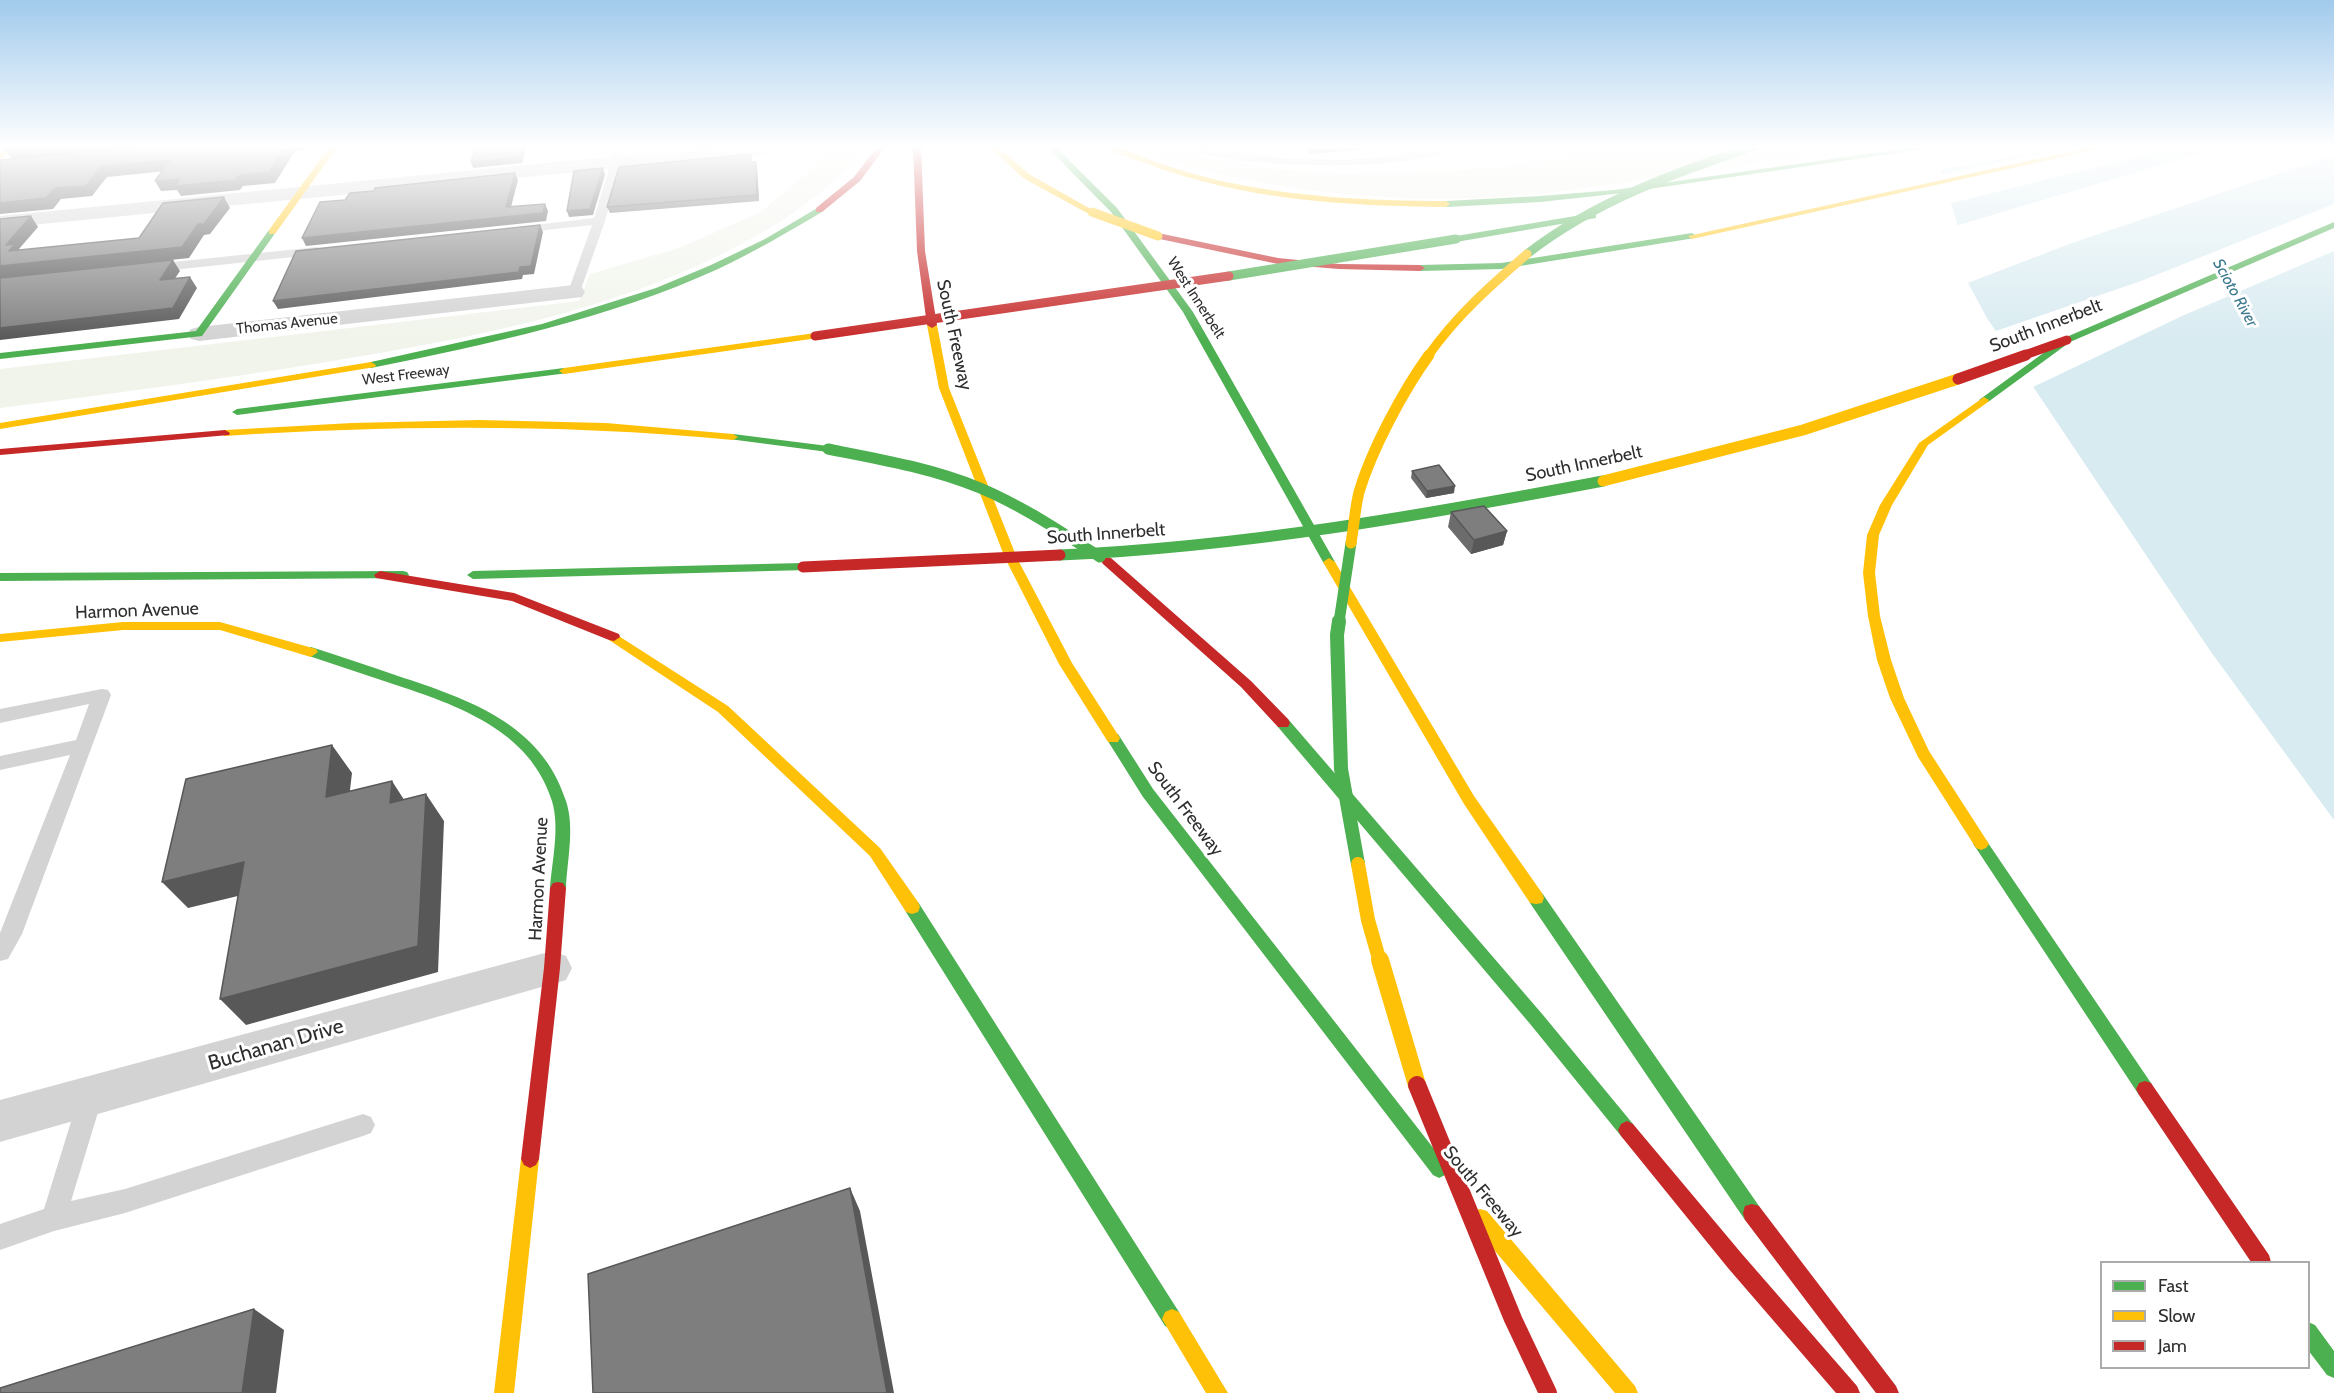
<!DOCTYPE html>
<html>
<head>
<meta charset="utf-8">
<style>
	body { margin:0 }
	#map { position:relative; width:2334px; height:1393px; overflow:hidden; background:#fff; font-family:Cabin,sans-serif }
	canvas { display:block }
	.legend { position:absolute; left:2100px; top:1261px; width:210px; height:108px; box-sizing:border-box; background:#fff; border:2px solid #ababab; margin:0; padding:8px 10px; list-style:none; font-size:18px; color:#2e2e2e }
	.legend li { display:flex; align-items:center; gap:12px; height:30px }
	.legend b { width:30px; border:2px solid #ababab }
</style>
</head>
<body>
<div id="map">
<canvas width="2334" height="1393"></canvas>
<ul class="legend">
<li><b style="height:8px;background:#4caf50"></b>Fast</li>
<li><b style="height:8px;background:#ffc107"></b>Slow</li>
<li><b style="height:8px;background:#c62828"></b>Jam</li>
</ul>
</div>
<script>
const c = document.querySelector('canvas').getContext('2d');
c.lineJoin = 'round';
function paint(path, color) { c.fillStyle = color; c.fill(path, 'evenodd'); }
function stroke(path, color, width, dash) { c.strokeStyle = color; c.lineWidth = width; c.lineCap = dash ? 'butt' : 'round'; c.setLineDash(dash || []); c.stroke(path); }
function write(font, color, halo, rows, align = 'center') {
  c.font = font + ' Cabin,sans-serif'; c.lineWidth = 6; c.setLineDash([]); c.textBaseline = 'middle'; c.strokeStyle = halo; c.fillStyle = color; for (const [text, x, y, turn = 0] of rows) {
    c.save(); c.translate(x, y); c.rotate((+turn || 0) * Math.PI / 180); c.textAlign = isNaN(turn) ? turn : align; if (halo) c.strokeText(text, 0, 0); c.fillText(text, 0, 0); c.restore();
  }
}
const green = new Path2D(`
	M 828,146 L 868,146 C 845,176 815,198 784,219 C 648,306 483,336 327,362 C 218,380 109,394 0,408 L 0,369 L 579,301 L 590,274 L 679,248 L 761,212 L 807,173 Z
	M 1128,146 L 1166,146 L 1208,158 L 1275,169 L 1338,174 L 1455,171 L 1569,158 L 1560,146 L 1887,146 C 1813,156 1739,165 1666,176 C 1602,186 1537,196 1472,198 C 1358,201 1235,187 1128,146 Z`);
const water = new Path2D(`
	M 1933,146 L 2334,146 L 2334,820 L 2211,652 L 1987,318 L 1968,283 L 1957,223 Z`);
const pier = new Path2D(`
	M 1930,146 L 2067,146 L 1937,170 Z
	M 2078,146 L 2181,146 L 1948,204 L 1939,175 Z
	M 2225,146 L 2334,146 L 2334,155 L 2072,243 L 1965,284 L 1955,226 Z
	M 2334,204 L 2334,251 L 2182,316 L 2031,388 L 1993,332 L 2141,281 Z`);
const lane = new Path2D(`
	M 616,146 L 626,146 L 605,221 L 580,292 L 574,296 L 570,295 L 568,292 L 592,225 L 518,233 L 512,230 L 518,227 L 594,218 Z
	M 1184,146 L 1211,148 L 1210,146 L 1220,146 L 1222,150 L 1293,159 L 1341,160 L 1409,155 L 1402,146 L 1413,146 L 1419,154 C 1432,151 1442,146 1455,146 C 1426,174 1216,169 1184,146 Z
	M 317,247 L 323,251 L 321,254 L 154,272 L 148,268 L 154,264 Z
	M 102,689 L 108,690 L 111,695 L 22,934 L 8,959 L 0,961 L 0,933 L 70,755 L 0,770 L 0,756 L 76,740 L 89,704 L 0,723 L 0,709 Z
	M 91,1085 L 99,1088 L 103,1096 L 71,1201 L 125,1189 L 363,1114 L 371,1117 L 375,1125 L 371,1133 L 363,1136 L 125,1213 L 54,1231 L 0,1250 L 0,1224 L 44,1209 L 79,1096 L 83,1088 Z`);
const street = new Path2D(`
	M 721,146 L 793,146 L 791,150 L 784,152 L 0,228 L 0,216 Z
	M 574,285 L 582,287 L 585,292 L 582,297 L 199,341 L 191,339 L 187,334 L 191,329 L 199,327 Z
	M 552,951 L 566,956 L 572,968 L 566,980 L 0,1142 L 0,1100 Z`);
const fast = new Path2D(`
	M 1046,146 L 1055,146 L 1117,208 L 1193,312 L 1335,562 L 1333,565 L 1325,565 L 1323,562 L 1183,312 L 1111,212 Z
	M 1923,146 L 1946,146 L 1614,194 L 1540,202 L 1446,207 L 1442,204 L 1446,201 L 1540,196 L 1614,190 Z
	M 819,207 L 823,210 L 822,212 C 788,232 754,252 718,269 C 608,319 489,344 371,368 L 366,365 L 371,362 L 542,324 L 656,288 L 711,265 L 765,239 Z
	M 1593,213 L 1596,214 L 1596,218 L 1456,242 L 1452,239 L 1456,236 Z
	M 2334,222 L 2334,228 L 2070,342 L 1988,402 L 1980,402 L 1979,400 L 2064,338 Z
	M 269,230 L 276,232 L 202,336 L 0,359 L 0,353 L 196,331 Z
	M 1692,233 L 1696,236 L 1695,238 L 1501,269 L 1420,271 L 1415,268 L 1420,265 L 1501,263 Z
	M 564,368 L 569,371 L 568,373 L 237,415 L 232,412 L 237,409 Z
	M 733,434 L 828,446 L 833,449 L 828,452 L 729,439 L 728,437 Z
	M 803,563 L 807,564 L 809,567 L 807,570 L 473,579 L 467,575 L 473,571 Z
	M 403,571 L 407,572 L 409,575 L 407,578 L 0,581 L 0,573 Z
	M 311,647 C 340,656 369,666 398,676 C 468,699 542,724 566,801 C 575,828 567,861 566,888 L 563,893 L 558,894 L 553,893 L 550,888 C 552,861 560,828 552,801 C 530,730 457,705 393,684 C 364,674 335,665 306,655 L 304,652 L 306,649 Z
	M 1283,718 L 1288,719 L 1543,1015 L 1633,1124 L 1636,1130 L 1633,1136 L 1627,1139 L 1621,1136 L 1531,1025 L 1278,727 L 1276,723 L 1278,719 Z
	M 1113,733 L 1118,734 L 1153,789 L 1445,1163 L 1448,1169 L 1445,1175 L 1439,1178 L 1433,1175 L 1143,797 L 1106,738 L 1108,734 Z
	M 1981,838 L 1986,840 L 2151,1083 L 2154,1089 L 2151,1095 L 2145,1097 L 2139,1095 L 1976,848 L 1973,844 L 1976,840 Z
	M 1536,892 L 1542,893 L 1759,1206 L 1761,1213 L 1759,1220 L 1752,1222 L 1745,1220 L 1530,903 L 1528,898 L 1530,893 Z
	M 912,900 L 918,902 L 1179,1312 L 1182,1319 L 1179,1326 L 1172,1329 L 1165,1326 L 906,912 L 904,907 L 906,902 Z
	M 2308,1322 L 2315,1325 L 2334,1351 L 2334,1378 L 2327,1375 L 2308,1350 Z`);
const slow = new Path2D(`
	M 7,146 L 16,146 L 0,160 L 0,154 Z
	M 330,146 L 338,146 L 275,234 L 269,234 L 269,230 Z
	M 989,146 L 998,146 L 1029,174 L 1096,212 L 1089,214 L 1023,178 Z
	M 1103,146 C 1122,146 1138,155 1156,162 C 1176,169 1197,175 1217,180 C 1293,197 1369,201 1446,201 L 1450,204 L 1446,207 C 1346,206 1245,200 1150,165 C 1135,159 1116,155 1103,146 Z
	M 2096,146 L 2112,146 L 1692,239 L 1688,236 Z
	M 932,322 L 937,325 L 949,388 L 1017,558 L 1072,663 L 1120,738 L 1118,742 L 1108,742 L 1059,664 L 1005,558 L 939,388 L 927,325 Z
	M 815,333 L 818,334 L 818,338 L 564,374 L 559,371 L 564,368 Z
	M 371,362 L 376,365 L 375,367 L 0,429 L 0,423 Z
	M 1984,397 L 1989,400 L 1988,402 L 1928,445 L 1892,505 L 1879,535 L 1875,573 L 1880,616 L 1891,660 L 1904,698 L 1929,751 L 1989,844 L 1986,848 L 1981,850 L 1976,848 L 1918,757 L 1890,698 L 1877,660 L 1868,616 L 1863,573 L 1867,535 L 1880,505 L 1919,443 Z
	M 479,420 L 606,423 L 733,434 L 738,437 L 733,440 C 563,424 395,425 225,436 L 220,433 L 225,430 L 352,423 Z
	M 1329,558 L 1335,562 L 1474,796 L 1542,893 L 1544,898 L 1542,903 L 1536,904 L 1530,903 L 1464,804 L 1323,562 Z
	M 123,622 L 220,622 L 316,649 L 318,652 L 311,657 L 220,630 L 123,630 L 0,642 L 0,634 Z
	M 614,633 L 728,706 L 880,848 L 918,902 L 920,907 L 918,912 L 912,914 L 906,912 L 870,856 L 718,712 L 609,640 L 608,637 Z
	M 530,1150 L 536,1153 L 539,1159 L 514,1393 L 494,1393 L 521,1159 L 524,1153 Z
	M 1480,1209 L 1487,1211 L 1635,1386 L 1638,1393 L 1615,1393 L 1473,1225 L 1471,1218 L 1473,1211 Z
	M 1172,1309 L 1179,1312 L 1228,1393 L 1206,1393 L 1162,1319 L 1165,1312 Z`);
const jam = new Path2D(`
	M 878,146 L 886,146 L 860,181 L 822,212 L 816,212 L 816,208 L 854,177 Z
	M 913,146 L 921,146 L 925,251 L 937,325 L 932,328 L 927,325 L 917,251 Z
	M 1158,233 L 1278,258 L 1339,264 L 1420,265 L 1425,268 L 1420,271 L 1339,269 L 1278,264 L 1155,238 L 1155,234 Z
	M 225,430 L 230,433 L 229,435 L 0,455 L 0,449 Z
	M 1107,557 L 1111,558 L 1251,681 L 1288,719 L 1290,723 L 1288,727 L 1278,727 L 1241,687 L 1103,564 L 1101,561 Z
	M 380,571 L 514,593 L 619,634 L 620,637 L 614,641 L 609,640 L 512,601 L 376,578 L 374,575 Z
	M 558,882 L 563,883 L 566,888 L 560,968 L 539,1159 L 536,1165 L 530,1168 L 524,1165 L 521,1159 L 544,968 L 550,888 L 553,883 Z
	M 2145,1081 L 2151,1083 L 2269,1255 L 2271,1262 L 2251,1262 L 2139,1095 L 2136,1089 L 2139,1083 Z
	M 1627,1121 L 1633,1124 L 1742,1254 L 1857,1386 L 1860,1393 L 1836,1393 L 1728,1268 L 1621,1136 L 1618,1130 L 1621,1124 Z
	M 1752,1204 L 1759,1206 L 1896,1386 L 1899,1393 L 1876,1393 L 1745,1220 L 1743,1213 L 1745,1206 Z`);
const fastBridgeFar2 = new Path2D(`
	M 1527,254 C 1595,201 1674,173 1755,146
	M 1229,276 L 1456,239`);
const fastBridgeFar1 = new Path2D(`
	M 828,449 C 879,459 931,468 980,488 C 1023,506 1061,532 1100,557
	M 1060,555 C 1243,547 1424,515 1603,481
	M 1339,622 L 1351,543`);
const fastBridge = new Path2D(`
	M 1339,621 L 1337,635 L 1341,769 L 1358,864`);
const slowBridgeFar3 = new Path2D(`
	M 1092,212 L 1158,236
	M 1428,356 C 1456,316 1490,286 1527,254`);
const slowBridgeFar2 = new Path2D(`
	M 1603,481 L 1803,430 L 1958,379
	M 1351,543 C 1354,526 1355,508 1359,492 C 1372,449 1403,391 1429,355`);
const slowBridgeFar1 = new Path2D(`
	M 1358,864 L 1368,920 L 1380,962`);
const slowBridge = new Path2D(`
	M 1380,960 L 1417,1085`);
const jamBridgeFar2 = new Path2D(`
	M 815,336 L 1229,276
	M 2022,356 L 2067,340`);
const jamBridgeFar1 = new Path2D(`
	M 1958,379 L 2026,355
	M 803,567 L 1060,555`);
const jamBridge = new Path2D(`
	M 1417,1085 L 1513,1319 L 1548,1393`);
const wall = new Path2D(`
	M 1305,146 L 1362,146 L 1362,150 L 1309,154 Z
	M 752,162 L 756,162 L 757,168 L 759,201 L 610,213 L 607,207 Z
	M 1412,471 L 1454,493 L 1426,498 L 1411,478 Z
	M 1451,512 L 1507,531 L 1503,545 L 1471,554 L 1448,527 Z`);
const shadedWall = new Path2D(`
	M 40,146 L 157,146 L 12,160 L 5,149 Z
	M 286,146 L 306,146 L 304,150 L 295,151 L 275,183 L 243,186 L 240,190 L 181,196 L 177,190 L 161,191 L 155,181 L 238,176 Z
	M 523,146 L 527,146 L 522,163 L 473,168 L 471,162 Z
	M 170,160 L 176,170 L 107,177 L 92,196 L 61,199 L 53,209 L 0,214 L 0,203 L 55,188 L 101,166 Z
	M 756,162 L 757,168 L 759,201 L 757,195 Z
	M 603,168 L 605,175 L 593,215 L 569,217 L 567,211 Z
	M 515,173 L 518,180 L 509,215 L 506,207 Z
	M 224,197 L 230,208 L 210,234 L 204,235 L 189,258 L 0,278 L 0,266 L 182,247 L 198,224 Z
	M 545,204 L 548,211 L 546,221 L 306,246 L 302,238 Z
	M 31,216 L 38,227 L 19,249 L 23,255 L 17,262 L 6,245 Z
	M 540,225 L 543,232 L 534,274 L 523,275 L 522,279 L 278,309 L 273,301 L 520,267 Z
	M 173,260 L 180,271 L 166,292 L 160,280 Z
	M 190,277 L 197,288 L 179,319 L 0,340 L 0,328 Z
	M 1455,486 L 1454,493 L 1426,498 L 1427,491 Z
	M 1507,531 L 1503,545 L 1471,554 L 1474,540 Z
	M 332,745 L 352,773 L 346,824 L 326,797 Z
	M 392,781 L 410,809 L 390,803 Z
	M 426,794 L 444,821 L 438,972 L 246,1025 L 220,999 Z
	M 244,862 L 267,889 L 188,908 L 162,882 Z
	M 850,1188 L 860,1211 L 894,1393 L 887,1393 Z
	M 254,1309 L 284,1330 L 276,1393 L 242,1393 Z`);
const building = new Path2D(`
	M 8,146 L 40,146 L 5,149 Z
	M 159,146 L 286,146 L 269,172 L 238,176 L 235,180 L 175,186 L 180,179 L 155,181 L 170,160 L 101,166 L 86,186 L 55,188 L 46,198 L 0,203 L 0,160 Z
	M 476,146 L 523,146 L 520,157 L 471,162 Z
	M 751,154 L 751,162 L 756,162 L 757,195 L 607,207 L 619,167 Z
	M 603,168 L 590,209 L 567,211 L 574,171 Z
	M 515,173 L 506,207 L 545,204 L 543,213 L 302,238 L 320,202 L 345,200 L 350,193 L 374,191 L 375,188 Z
	M 224,197 L 204,224 L 198,224 L 182,247 L 0,266 L 0,219 L 31,216 L 6,245 L 15,244 L 9,251 L 139,238 L 163,203 Z
	M 540,225 L 531,266 L 520,267 L 519,272 L 273,301 L 296,251 Z
	M 173,260 L 160,280 L 190,277 L 173,308 L 0,328 L 0,278 Z
	M 1439,465 L 1455,486 L 1427,491 L 1412,471 Z
	M 1484,506 L 1507,531 L 1474,540 L 1451,512 Z
	M 332,745 L 326,797 L 392,781 L 390,803 L 426,794 L 418,946 L 220,999 L 244,862 L 162,882 L 186,779 Z
	M 850,1188 L 887,1393 L 593,1393 L 588,1274 Z
	M 254,1309 L 242,1393 L 0,1393 L 0,1388 Z`);
const farStreetnames = [
	["West Innerbelt",1196,298,57],
	["Thomas Avenue",287,324,-6],
	["West Freeway",406,375,-7]
];
const farWaternames = [
	["Scioto River",2235,293,61]
];
const streetNames = [
	["South Innerbelt",2046,326,-21],
	["South Freeway",954,335,78],
	["South Innerbelt",1584,464,-12],
	["South Innerbelt",1106,534,-4],
	["Harmon Avenue",137,611,-2],
	["South Freeway",1185,809,53],
	["Harmon Avenue",539,879,-87],
	["South Freeway",1483,1192,50]
];
const nearStreetnames = [
	["Buchanan Drive",276,1045,-16]
];
paint(green, '#f1f4eb');
paint(water, '#d8ebf1');
paint(pier, '#fff');
paint(lane, '#d3d3d3');
paint(street, '#d3d3d3');
paint(fast, '#4caf50');
paint(slow, '#ffc107');
paint(jam, '#c62828');
stroke(fastBridgeFar2, '#4caf50', 9);
stroke(fastBridgeFar1, '#4caf50', 11);
stroke(fastBridge, '#4caf50', 14);
stroke(slowBridgeFar3, '#ffc107', 9);
stroke(slowBridgeFar2, '#ffc107', 11);
stroke(slowBridgeFar1, '#ffc107', 14);
stroke(slowBridge, '#ffc107', 18);
stroke(jamBridgeFar2, '#c62828', 9);
stroke(jamBridgeFar1, '#c62828', 11);
stroke(jamBridge, '#c62828', 18);
paint(wall, '#6c6c6c');
paint(shadedWall, '#585858');
paint(building, '#7e7e7e');
stroke(building, '#585858', 1.5);
const sky = c.createLinearGradient(0, 0, 0, 341);
sky.addColorStop(0, '#a1caec');
sky.addColorStop(0.43, '#fff');
sky.addColorStop(1, '#ffffff00');
c.fillStyle = sky;
c.fillRect(0, 0, 2334, 341);
write('15px', '#2e2e2e', '#fff', farStreetnames);
write('italic 16px', '#3c798f', '#fff', farWaternames);
write('18px', '#2e2e2e', '#fff', streetNames);
write('21px', '#2e2e2e', '#fff', nearStreetnames);
</script>
</body>
</html>
